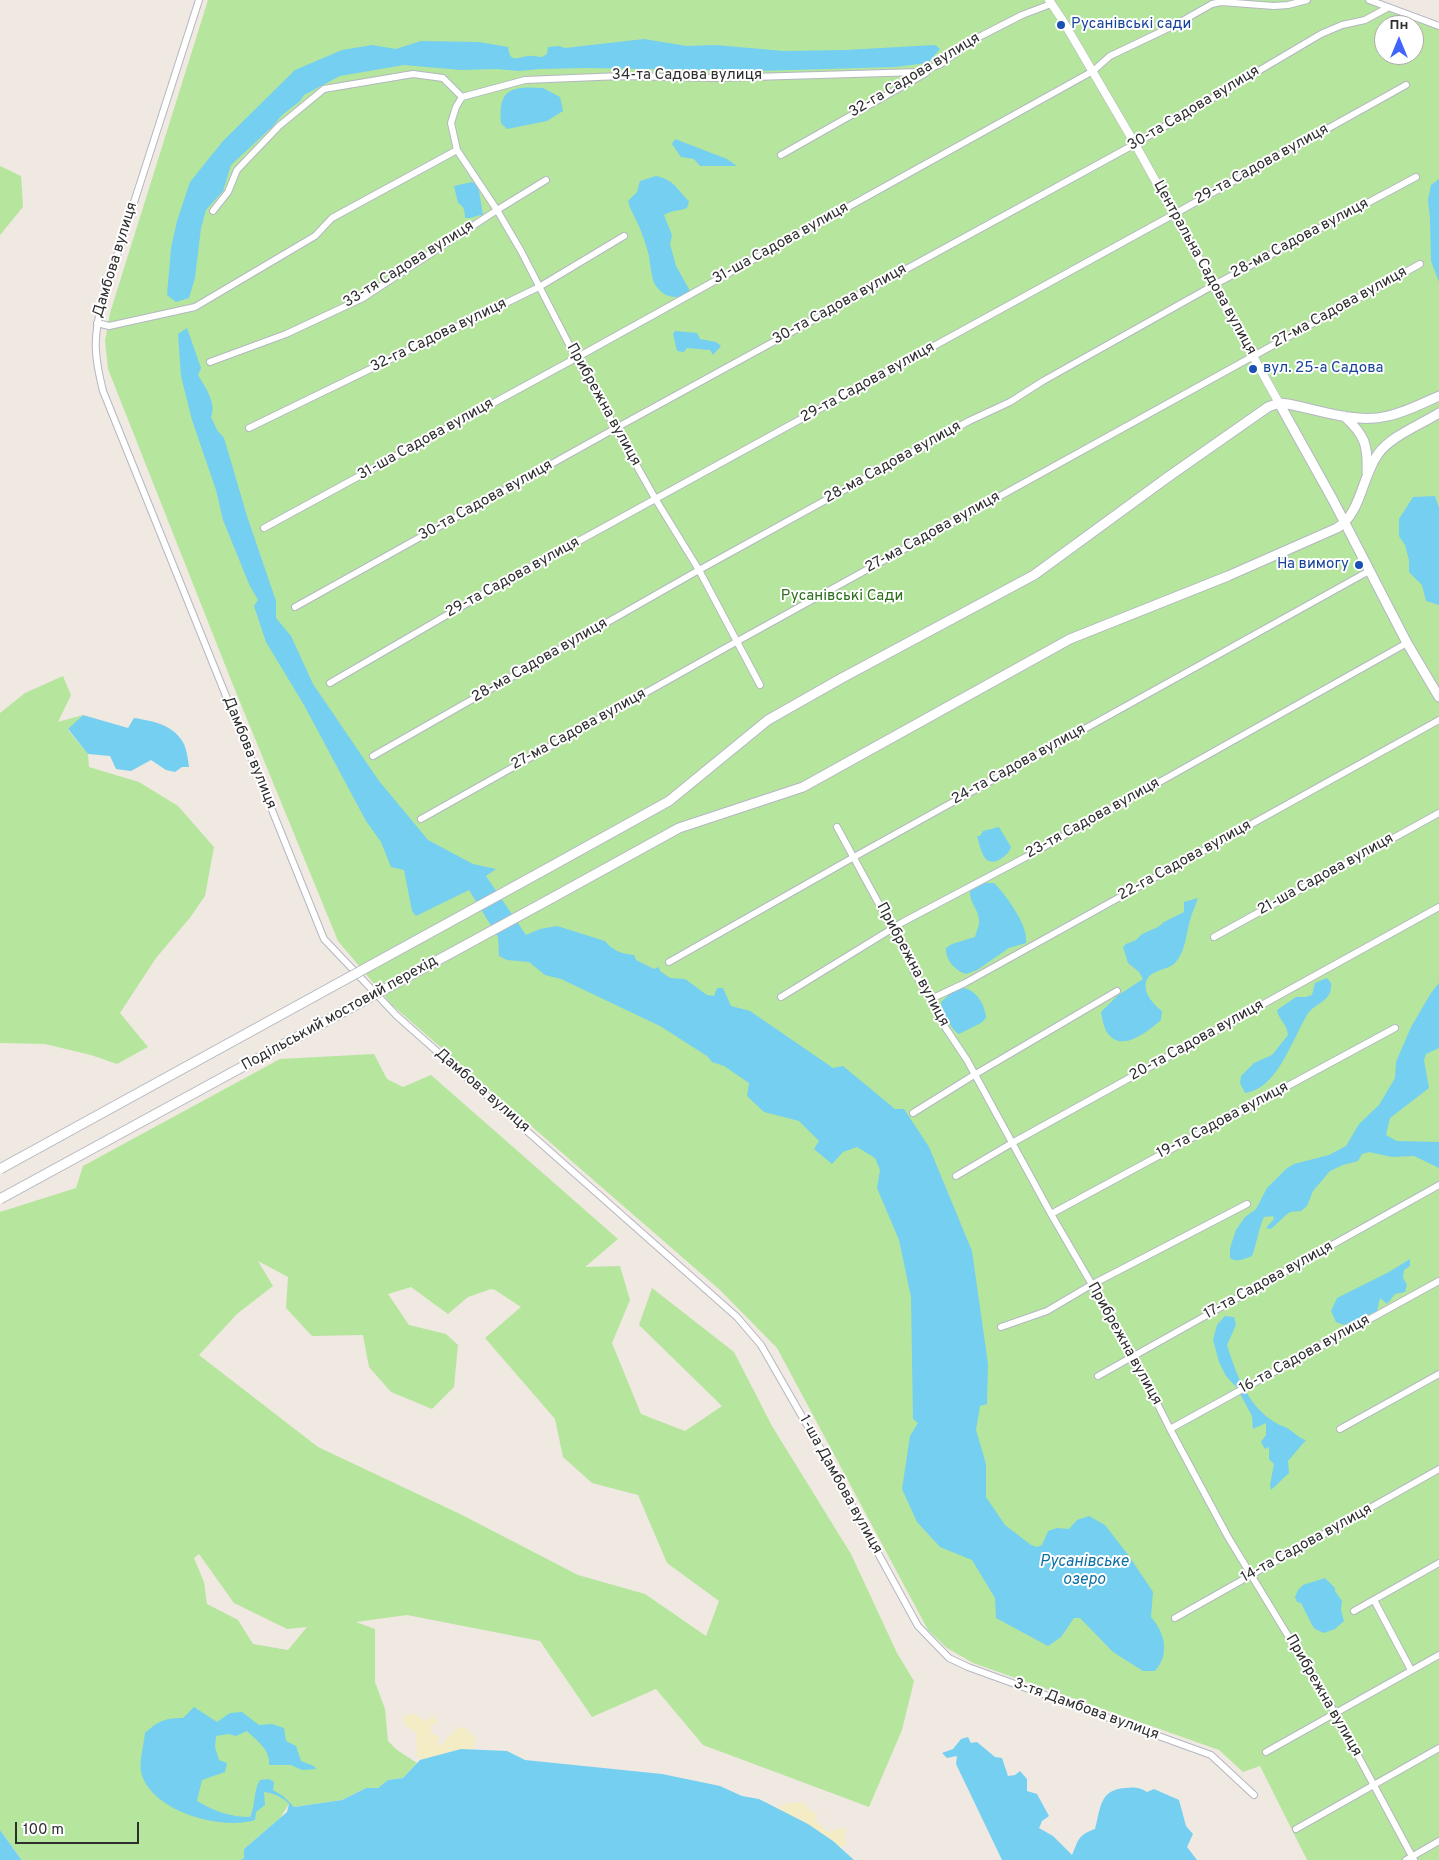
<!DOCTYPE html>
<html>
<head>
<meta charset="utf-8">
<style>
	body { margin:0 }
	#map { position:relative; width:1439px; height:1860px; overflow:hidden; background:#efe9e1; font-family:Overpass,sans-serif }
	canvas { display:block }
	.north { position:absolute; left:1374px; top:15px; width:50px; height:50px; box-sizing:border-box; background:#fff; border:1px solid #ababab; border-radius:50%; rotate:0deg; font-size:14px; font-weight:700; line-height:20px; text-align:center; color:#2e2e2e }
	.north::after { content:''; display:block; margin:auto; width:18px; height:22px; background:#4264fb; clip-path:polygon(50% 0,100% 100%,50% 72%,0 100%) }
	.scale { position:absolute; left:15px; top:1822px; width:124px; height:22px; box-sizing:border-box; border:2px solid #2e2e2e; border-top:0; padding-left:6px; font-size:15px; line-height:18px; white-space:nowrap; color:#2e2e2e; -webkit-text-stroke:4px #fff; paint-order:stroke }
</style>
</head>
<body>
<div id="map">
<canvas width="1439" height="1860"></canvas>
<div class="north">Пн</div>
<div class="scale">100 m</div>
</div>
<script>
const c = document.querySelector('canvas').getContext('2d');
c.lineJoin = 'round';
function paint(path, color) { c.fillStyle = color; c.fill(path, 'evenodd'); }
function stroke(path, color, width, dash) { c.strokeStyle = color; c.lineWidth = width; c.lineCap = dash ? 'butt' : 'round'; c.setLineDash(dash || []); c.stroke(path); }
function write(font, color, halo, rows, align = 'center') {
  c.font = font + ' Overpass,sans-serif'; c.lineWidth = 4; c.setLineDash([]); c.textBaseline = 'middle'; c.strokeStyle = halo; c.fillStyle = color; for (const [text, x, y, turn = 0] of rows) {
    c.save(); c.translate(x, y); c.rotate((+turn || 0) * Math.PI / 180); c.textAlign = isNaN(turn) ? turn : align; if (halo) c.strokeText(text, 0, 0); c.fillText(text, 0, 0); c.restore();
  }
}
const green = new Path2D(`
	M 208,0 L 1367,0 L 1439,29 L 1439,1860 L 1307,1860 L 1260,1766 L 1243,1772 L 1219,1750 L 973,1663 L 947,1648 L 928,1630 L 777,1348 L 720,1290 L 392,1005 L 338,941 L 233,685 L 108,369 L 105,341 L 110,313 ZM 1384,25 L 1414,25 L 1414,55 L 1384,55 Z
	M 0,166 L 21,176 L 23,207 L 0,235 Z
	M 63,676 L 71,695 L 58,722 L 83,715 L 68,730 L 88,754 L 89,767 L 139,782 L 178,806 L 214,847 L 205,896 L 189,919 L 156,958 L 120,1013 L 148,1047 L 117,1064 L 91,1055 L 45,1044 L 0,1043 L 0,713 L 25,693 Z
	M 374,1054 L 387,1079 L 403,1087 L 431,1075 L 618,1239 L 585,1267 L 620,1266 L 630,1300 L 612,1343 L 641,1414 L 685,1431 L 722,1406 L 639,1325 L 652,1288 L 734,1352 L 772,1426 L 851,1554 L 897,1653 L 914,1681 L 902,1730 L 869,1807 L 703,1745 L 656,1689 L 592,1717 L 540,1641 L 407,1615 L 356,1622 L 375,1629 L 375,1682 L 385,1709 L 388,1741 L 397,1750 L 417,1763 L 403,1778 L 388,1780 L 378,1788 L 366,1788 L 342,1800 L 294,1807 L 289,1804 L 280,1818 L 244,1849 L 244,1858 L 241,1860 L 22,1860 L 0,1830 L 0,1212 L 76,1188 L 83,1166 L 280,1059 ZM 258,1261 L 288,1277 L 286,1308 L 312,1336 L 363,1335 L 369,1367 L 391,1392 L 432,1409 L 454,1387 L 458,1345 L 446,1334 L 409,1325 L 388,1294 L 411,1287 L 448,1314 L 468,1297 L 491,1289 L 495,1290 L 521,1307 L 485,1338 L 555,1419 L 563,1457 L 592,1483 L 638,1495 L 667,1563 L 719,1601 L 706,1636 L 645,1594 L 578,1575 L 460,1514 L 318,1447 L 199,1355 L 237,1314 L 273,1286 ZM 199,1554 L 234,1603 L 287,1629 L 307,1627 L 288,1650 L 253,1644 L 238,1620 L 207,1604 L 204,1582 L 194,1558 Z`);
const sand = new Path2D(`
	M 415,1714 L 425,1721 L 433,1716 L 437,1720 L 437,1724 L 431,1725 L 431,1733 L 439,1737 L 437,1745 L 441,1745 L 458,1727 L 465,1728 L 476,1739 L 472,1750 L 460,1749 L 420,1760 L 417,1755 L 416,1733 L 405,1725 L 403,1716 Z
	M 802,1802 L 810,1811 L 817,1813 L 816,1821 L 828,1832 L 841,1828 L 846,1829 L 844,1837 L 846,1844 L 840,1848 L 808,1824 L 777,1808 L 788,1803 Z`);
const water = new Path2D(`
	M 644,39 L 687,46 L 715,45 L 784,51 L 845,50 L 935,45 L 940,49 L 928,63 L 895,67 L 758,71 L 587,68 L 540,69 L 519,71 L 496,69 L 461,70 L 404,65 L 340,76 L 304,95 L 300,101 L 282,115 L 273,126 L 231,165 L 223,191 L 206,210 L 201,228 L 195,278 L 189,298 L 176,302 L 167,295 L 171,248 L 177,221 L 190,182 L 223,141 L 295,70 L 342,50 L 372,45 L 396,49 L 421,41 L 479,42 L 508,47 C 510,65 518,56 530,56 C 534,55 538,57 542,57 L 547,54 L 548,47 L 559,46 L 565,48 Z
	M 543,88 L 560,97 L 563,111 L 547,121 L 507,129 L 501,123 C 498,89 511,86 543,88 Z
	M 675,139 L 727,159 L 737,166 L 700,166 L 694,159 L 681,157 L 672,144 Z
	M 656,176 C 675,180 676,189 689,201 L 687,208 C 680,211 671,210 664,215 L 672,235 L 670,244 L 676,266 L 690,291 C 677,303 659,296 653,280 C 651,272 650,264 649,256 C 647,249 645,241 642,234 C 639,223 631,213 628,201 L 637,192 L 640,181 Z
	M 1439,179 L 1439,282 L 1431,261 L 1430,219 L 1428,200 L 1431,185 Z
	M 472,182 L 478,185 L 483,215 C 476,215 472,219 465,218 C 465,211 464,206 458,203 L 454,186 Z
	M 187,328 L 201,368 L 198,375 C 205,387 217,403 211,417 L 217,430 L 224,438 L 247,516 L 276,601 L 276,618 L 291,636 L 313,684 L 379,781 L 428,840 L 473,864 L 496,869 L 486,876 L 526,935 L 540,929 L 557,926 L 605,941 C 613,951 622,954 634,955 L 636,960 L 654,969 L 659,967 L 660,971 L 670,978 L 685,979 L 707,995 L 714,996 L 717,988 L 723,988 L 731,1006 L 750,1011 L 833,1068 L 843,1066 L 895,1109 L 904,1109 L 929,1147 L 972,1251 L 988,1364 L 987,1404 L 980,1406 L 976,1430 L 986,1464 L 986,1497 L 1005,1525 L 1031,1545 L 1037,1547 L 1042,1545 L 1048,1531 L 1057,1528 L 1069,1529 L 1077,1520 L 1089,1516 L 1105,1525 L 1129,1556 L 1153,1592 L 1151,1617 C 1165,1633 1170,1654 1155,1671 L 1143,1671 L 1113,1652 L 1080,1618 L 1074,1618 L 1061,1637 L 1048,1646 L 996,1618 L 995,1598 L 972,1560 L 940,1547 L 917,1522 L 902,1489 L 910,1436 L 918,1423 L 913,1419 L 911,1297 L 899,1240 L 877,1188 L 880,1170 L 875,1158 L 857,1147 L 843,1152 L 832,1164 L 814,1149 L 819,1141 L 799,1121 L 764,1112 L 747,1096 L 749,1083 L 724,1066 L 712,1062 L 707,1056 L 660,1026 L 561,979 L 545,975 L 529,962 L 507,960 L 499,956 L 498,937 L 469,890 L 416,916 L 412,911 L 404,870 L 391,867 L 381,842 L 366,821 L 304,705 L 266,642 L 254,606 L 258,600 L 249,584 L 223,520 L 216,490 L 192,420 L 181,376 L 178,334 Z
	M 675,331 L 697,333 L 700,339 L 716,342 L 721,346 L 713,355 L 710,350 L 687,348 L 684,352 L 677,351 L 673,334 Z
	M 1435,496 L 1439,508 L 1439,605 L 1426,601 L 1422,585 L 1409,572 L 1409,560 L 1405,545 L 1399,536 L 1399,519 L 1413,497 Z
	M 83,715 L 128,728 L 134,718 C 154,721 174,725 184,744 C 187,751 188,760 189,767 L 182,767 L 175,772 L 166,770 L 151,760 L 131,771 L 116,769 L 110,756 L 88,754 L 68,729 Z
	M 999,827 L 1011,847 C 1009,855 994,867 986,859 C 982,856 978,840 977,836 L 980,836 L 983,831 Z
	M 985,883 L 994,883 C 1006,895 1029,926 1026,943 L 1009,948 L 977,970 L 966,974 C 955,971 945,959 946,948 L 952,944 L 975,937 C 976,933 978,928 979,924 C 981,911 969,904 970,891 Z
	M 1198,898 C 1196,905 1192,912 1190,920 C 1186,934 1186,951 1175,963 C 1167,971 1150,969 1146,982 C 1143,993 1154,1005 1162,1011 L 1161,1020 C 1149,1030 1124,1052 1109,1035 C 1104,1030 1102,1018 1101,1012 L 1117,996 L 1143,979 L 1139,972 L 1128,963 L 1123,947 L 1126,944 L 1136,940 L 1142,934 L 1158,927 L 1164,922 L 1184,912 L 1184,902 Z
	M 1327,978 L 1331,983 C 1333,1002 1315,1002 1307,1015 C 1292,1040 1277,1089 1245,1093 L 1240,1083 L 1241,1076 L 1254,1063 L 1272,1055 L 1288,1035 C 1287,1023 1279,1021 1277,1010 L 1296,997 L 1306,997 L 1312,995 L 1315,983 Z
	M 1439,983 L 1439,1048 L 1426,1054 L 1424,1060 L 1429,1088 L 1390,1118 L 1386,1135 L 1397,1141 L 1439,1142 L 1439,1168 L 1414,1156 L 1392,1157 L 1369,1152 L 1362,1154 L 1358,1161 L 1343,1165 L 1330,1171 L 1313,1191 L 1307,1206 L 1301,1211 L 1290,1212 L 1286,1215 L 1271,1229 L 1266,1228 L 1274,1219 L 1273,1216 L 1264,1217 C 1258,1230 1257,1243 1252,1256 C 1244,1259 1236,1263 1230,1258 L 1230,1248 L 1236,1230 L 1245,1217 L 1256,1209 L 1267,1188 L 1286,1169 L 1294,1164 L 1329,1155 L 1346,1146 L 1359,1124 L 1379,1105 L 1395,1078 L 1396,1062 L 1411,1027 L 1431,993 Z
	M 963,988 C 977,990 985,1005 986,1018 L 981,1023 L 959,1034 C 952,1031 941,1010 941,1002 L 951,993 Z
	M 1410,1259 L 1410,1266 L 1404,1270 L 1403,1278 L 1407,1285 L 1405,1292 L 1395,1294 L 1387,1304 L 1380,1298 L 1377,1311 L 1344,1325 L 1336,1322 L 1331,1311 L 1337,1298 L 1389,1272 Z
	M 1225,1316 L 1234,1317 L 1236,1325 L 1227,1345 C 1236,1374 1248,1407 1276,1423 C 1280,1426 1286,1426 1290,1430 C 1296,1434 1299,1438 1306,1440 L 1288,1461 L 1289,1473 L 1271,1490 L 1270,1485 L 1274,1464 L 1269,1459 L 1269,1447 L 1265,1449 L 1261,1442 L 1266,1435 L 1266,1423 L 1253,1429 L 1252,1416 L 1237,1388 L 1226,1376 L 1219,1362 L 1213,1340 L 1217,1325 Z
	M 1325,1578 L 1335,1588 L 1335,1591 L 1342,1601 L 1341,1610 L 1344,1621 L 1335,1629 L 1324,1633 L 1315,1629 L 1312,1625 L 1301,1603 L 1297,1602 L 1295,1597 L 1298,1590 L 1303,1585 Z
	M 194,1707 L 217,1722 L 230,1713 L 242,1712 L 259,1725 L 272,1724 L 284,1728 L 286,1741 L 296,1746 L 301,1761 L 314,1766 L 316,1769 L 302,1770 L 291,1765 L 269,1765 C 271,1750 256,1740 247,1731 L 236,1736 L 228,1734 L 216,1736 L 215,1747 L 219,1760 L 227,1763 L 225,1772 L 202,1780 L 197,1801 C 214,1811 230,1817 250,1817 C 256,1805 253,1791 260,1780 L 269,1779 L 274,1782 L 273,1790 L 283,1796 L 294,1807 L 342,1800 L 366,1788 L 378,1788 L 388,1780 L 403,1778 L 420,1760 L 461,1749 L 507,1751 L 525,1760 L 662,1774 L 720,1786 L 742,1796 L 759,1799 L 808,1824 L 833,1841 L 854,1860 L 241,1860 L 244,1858 L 244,1849 L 287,1812 L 289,1804 C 283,1797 273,1793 264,1792 L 265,1805 L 256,1812 L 255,1820 C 221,1831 150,1811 141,1772 C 139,1763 144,1743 145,1733 C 158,1721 165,1718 183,1718 Z
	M 968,1737 L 971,1743 L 977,1742 L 995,1757 L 1002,1758 L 1008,1776 L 1015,1775 L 1020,1771 L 1027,1779 L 1027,1791 L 1037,1794 L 1049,1816 L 1042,1821 L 1039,1828 L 1053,1836 L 1072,1855 C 1079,1839 1078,1835 1095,1829 C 1101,1808 1099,1790 1125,1788 C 1134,1787 1139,1787 1147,1792 L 1154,1789 L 1179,1800 L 1186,1826 L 1193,1834 L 1187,1847 L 1197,1860 L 1002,1860 L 956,1764 L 957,1756 L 947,1758 L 942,1753 L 953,1749 L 961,1739 Z
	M 0,1830 L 21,1859 L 22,1860 L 0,1860 Z`);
const minor = new Path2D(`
	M 199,0 L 102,302 C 93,339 94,355 103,391 L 324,939 L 397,1016 L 737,1317 L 761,1345 L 823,1453 L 918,1626 L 949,1658 L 968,1667 L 1211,1755 L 1254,1795
	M 1369,0 L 1439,26
	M 939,65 L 977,38 L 1022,15 L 1051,4
	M 781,155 L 926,73
	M 213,211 L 228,192 L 237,170 L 279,126 L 324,89 L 413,74 L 443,78 L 462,97
	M 97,323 L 109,326 L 195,307 L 315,236 L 332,218 L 457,150
	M 210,362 L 286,334 L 363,298 L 497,210 L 546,180
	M 249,428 L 539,287 L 624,236
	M 264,528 L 576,358 L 1093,71 L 1110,56 L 1175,25 L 1212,4 L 1221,2 L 1274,6 L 1288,5 L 1307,0
	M 295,607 L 616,428 L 1135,144 L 1321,34 L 1342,25 L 1365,20 L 1387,8
	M 330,683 L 495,587 L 1169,217 L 1406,85
	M 760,685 L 699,570 L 656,500 L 576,358 L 521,251 L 497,210 L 457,150 L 451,123 L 456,107 L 462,97 L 525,80 L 621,76 L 719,78 L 920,72 L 941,64
	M 373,756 L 699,570 L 969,421 L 1010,402 L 1043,381 L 1214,285 L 1416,177
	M 421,819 L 736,642 L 1420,264
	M 837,827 L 892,928 L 907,951 L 914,972 L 939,1014 L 941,1021 L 967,1060 L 1051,1214 L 1134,1357 L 1170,1429 L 1228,1537 L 1335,1713 L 1414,1860
	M 1214,937 L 1439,813
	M 669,962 L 854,857 L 1369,571
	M 781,997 L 903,922 L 1026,857 L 1407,643
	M 931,999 L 965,983 L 1439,720
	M 913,1113 L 974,1075 L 1117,991
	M 956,1176 L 1012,1143 L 1439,907
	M 1051,1214 L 1395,1028
	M 1001,1327 L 1047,1311 L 1091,1285 L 1247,1204
	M 1098,1376 L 1439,1185
	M 1170,1429 L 1439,1281
	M 1340,1429 L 1439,1374
	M 1374,1600 L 1411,1670
	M 1354,1611 L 1439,1563
	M 1175,1618 L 1439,1469
	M 1266,1752 L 1439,1655
	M 1296,1829 L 1439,1748
	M 1406,1860 L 1439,1841`);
const tertiary = new Path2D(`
	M 1049,0 L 1063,21 L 1135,144 L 1279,403`);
const secondary = new Path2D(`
	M 1279,403 L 1333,500 L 1407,643 L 1439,697
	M 1344,416 C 1365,435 1368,445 1367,472
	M 539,873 L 669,801 L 768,720 L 842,678 L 1034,575 L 1168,477 L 1268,407 L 1279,403 L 1288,404 C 1320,410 1355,424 1388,416 C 1406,412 1423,403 1439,396
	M 552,898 L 679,828 L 803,787 L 1070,639 L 1228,576 L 1337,528 C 1361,514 1362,476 1378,454 C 1391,436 1420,425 1439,413`);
const secondaryBridge = new Path2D(`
	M 0,1169 L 539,873
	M 0,1199 L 552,898`);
const markers = [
	[1061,25,5,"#1a4fb4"],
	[1253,369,5,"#1a4fb4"],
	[1359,565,5,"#1a4fb4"]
];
const transitNames = [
	["Русанівські сади",1071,25],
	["вул. 25-а Садова",1263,369],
	["На вимогу",1349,565,"right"]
];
const streetNames = [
	["34-та Садова вулиця",687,76],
	["32-га Садова вулиця",915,76,-31],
	["30-та Садова вулиця",1194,109,-31],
	["29-та Садова вулиця",1262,165,-29],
	["28-ма Садова вулиця",1300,239,-28],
	["31-ша Садова вулиця",781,244,-29],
	["Дамбова вулиця",116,260,-73],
	["33-тя Садова вулиця",409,265,-32],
	["Центральна Садова вулиця",1204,268,61],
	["30-та Садова вулиця",840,305,-29],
	["27-ма Садова вулиця",1340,308,-29],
	["32-га Садова вулиця",439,336,-26],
	["29-та Садова вулиця",868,383,-29],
	["Прибрежна вулиця",603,405,61],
	["31-ша Садова вулиця",426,440,-29],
	["28-ма Садова вулиця",893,463,-29],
	["30-та Садова вулиця",486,501,-29],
	["27-ма Садова вулиця",933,533,-29],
	["29-та Садова вулиця",513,578,-29],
	["28-ма Садова вулиця",540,661,-30],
	["27-ма Садова вулиця",579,730,-29],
	["Дамбова вулиця",249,753,68],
	["24-та Садова вулиця",1019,765,-29],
	["23-тя Садова вулиця",1093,819,-29],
	["22-га Садова вулиця",1185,861,-29],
	["21-ша Садова вулиця",1326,875,-29],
	["Прибрежна вулиця",912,965,62],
	["Подільський мостовий перехід",340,1014,-29],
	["20-та Садова вулиця",1197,1041,-29],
	["Дамбова вулиця",482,1091,41],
	["19-та Садова вулиця",1223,1121,-28],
	["17-та Садова вулиця",1269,1281,-29],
	["Прибрежна вулиця",1124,1344,61],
	["16-та Садова вулиця",1305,1355,-29],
	["1-ша Дамбова вулиця",840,1485,61],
	["14-та Садова вулиця",1307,1544,-29],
	["Прибрежна вулиця",1323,1696,60],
	["3-тя Дамбова вулиця",1086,1710,20]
];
const parkNames = [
	["Русанівські Сади",842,597]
];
const waterNames = [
	["Русанівське",1084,1563],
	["озеро",1084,1581]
];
paint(green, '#b6e59e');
paint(sand, '#f3ecc5');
paint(water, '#75cff0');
stroke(minor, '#b4b7c1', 8);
stroke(tertiary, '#b4b7c1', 9);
stroke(secondary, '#b4b7c1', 11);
stroke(minor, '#fff', 6);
stroke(tertiary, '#fff', 8);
stroke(secondary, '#fff', 9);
stroke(secondaryBridge, '#b4b7c1', 11, []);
stroke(secondaryBridge, '#fff', 9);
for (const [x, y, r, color] of markers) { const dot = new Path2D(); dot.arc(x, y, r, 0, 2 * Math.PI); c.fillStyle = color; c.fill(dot); stroke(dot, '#fff', 2); }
write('15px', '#164399', '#fff', transitNames, 'left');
write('15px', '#2e2e2e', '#fff', streetNames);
write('15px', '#2c6e1b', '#fff', parkNames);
write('italic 16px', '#0d6fa3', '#fff', waterNames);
</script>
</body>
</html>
